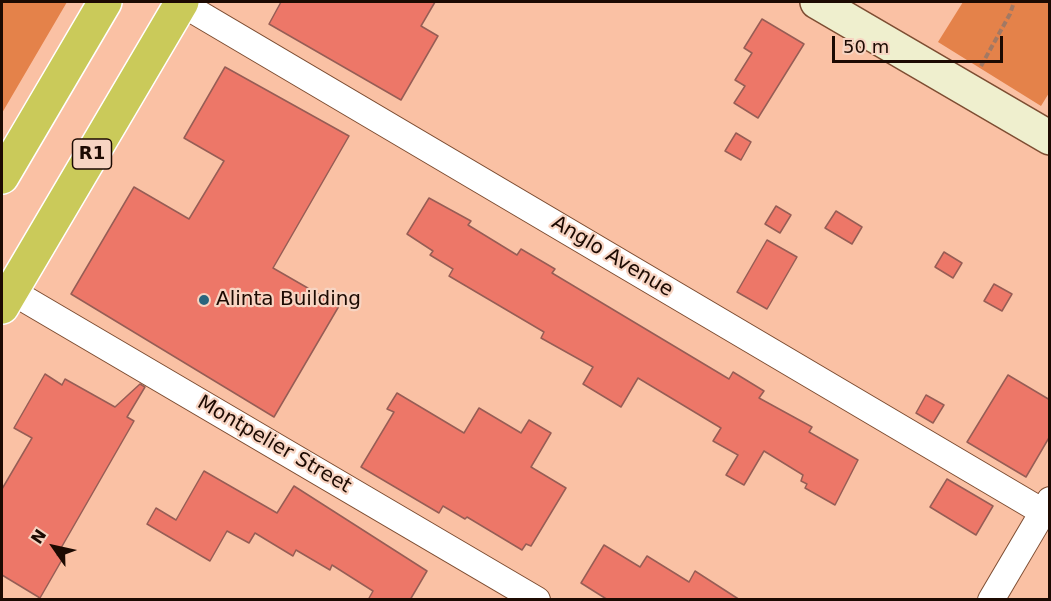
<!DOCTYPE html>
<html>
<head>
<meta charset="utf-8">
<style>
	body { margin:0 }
	#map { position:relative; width:1051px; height:601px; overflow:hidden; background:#fac1a4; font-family:"DejaVu Sans",sans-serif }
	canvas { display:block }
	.frame { position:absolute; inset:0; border:3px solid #1c0a02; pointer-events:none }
	.north { position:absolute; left:24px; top:517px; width:60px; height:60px; -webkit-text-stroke:4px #f7d4c2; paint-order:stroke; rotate:304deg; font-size:16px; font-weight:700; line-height:24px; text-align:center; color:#1c0a02 }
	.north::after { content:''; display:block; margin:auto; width:21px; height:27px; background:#1c0a02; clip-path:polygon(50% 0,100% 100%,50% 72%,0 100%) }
	.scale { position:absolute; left:832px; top:36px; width:171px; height:27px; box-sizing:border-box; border:3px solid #1c0a02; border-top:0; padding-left:8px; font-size:18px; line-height:21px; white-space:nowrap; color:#1c0a02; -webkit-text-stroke:4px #f7d4c2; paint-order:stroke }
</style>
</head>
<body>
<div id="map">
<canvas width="1051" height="601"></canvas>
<div class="frame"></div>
<div class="north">N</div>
<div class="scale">50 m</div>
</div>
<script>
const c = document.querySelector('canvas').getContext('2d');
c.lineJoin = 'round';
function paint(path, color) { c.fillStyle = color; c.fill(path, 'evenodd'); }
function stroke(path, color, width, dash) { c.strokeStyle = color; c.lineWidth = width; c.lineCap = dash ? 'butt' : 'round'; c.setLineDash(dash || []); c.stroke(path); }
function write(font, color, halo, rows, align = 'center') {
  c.font = font + ' "DejaVu Sans",sans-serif'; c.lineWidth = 4.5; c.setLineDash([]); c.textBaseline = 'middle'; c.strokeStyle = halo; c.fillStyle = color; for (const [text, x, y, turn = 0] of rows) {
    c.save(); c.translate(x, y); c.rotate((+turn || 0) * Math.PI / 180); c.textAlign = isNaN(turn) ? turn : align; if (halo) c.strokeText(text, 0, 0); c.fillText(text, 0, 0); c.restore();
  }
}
const green = new Path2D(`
	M 2,2 L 67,2 L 2,113 Z
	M 963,2 L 1049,2 L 1049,93 L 1041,106 L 938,42 Z`);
const building = new Path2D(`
	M 281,2 L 435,2 L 421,26 L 438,36 L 401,100 L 269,24 Z
	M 762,19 L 804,44 L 758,118 L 734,103 L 745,86 L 735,80 L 752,53 L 744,48 Z
	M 225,67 L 349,136 L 273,268 L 339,306 L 274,417 L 71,294 L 134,187 L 189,219 L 224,161 L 184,138 Z
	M 736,133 L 751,142 L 741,160 L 725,151 Z
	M 429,198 L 471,221 L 468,225 L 517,255 L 521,249 L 555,269 L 552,273 L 729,379 L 733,372 L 764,391 L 759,398 L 812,427 L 809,432 L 858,460 L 835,505 L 805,488 L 807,484 L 801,481 L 803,475 L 764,451 L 744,485 L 726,475 L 738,455 L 713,441 L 721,428 L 638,378 L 621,407 L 583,384 L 593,367 L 541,338 L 544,332 L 449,276 L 453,269 L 430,255 L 433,251 L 407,234 Z
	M 776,206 L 791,215 L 780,233 L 765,224 Z
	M 836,211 L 862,227 L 852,244 L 825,228 Z
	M 767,240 L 797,257 L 767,309 L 737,292 Z
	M 944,252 L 962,263 L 953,278 L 935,267 Z
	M 994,284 L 1012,294 L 1002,311 L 984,301 Z
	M 45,374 L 62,385 L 65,379 L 115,407 L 140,384 L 145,387 L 127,417 L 134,421 L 57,555 L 63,558 L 40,598 L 2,575 L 2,489 L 32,438 L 14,428 Z
	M 1008,375 L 1050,400 L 1050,436 L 1026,477 L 967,442 Z
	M 397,393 L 464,433 L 479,408 L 521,433 L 529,420 L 551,433 L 531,467 L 566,488 L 531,546 L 526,544 L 522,550 L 467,517 L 465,519 L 443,506 L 439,513 L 361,467 L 394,412 L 387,409 Z
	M 926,395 L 944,405 L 933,423 L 916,413 Z
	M 204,471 L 277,513 L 294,486 L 427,571 L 410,600 L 368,600 L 373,591 L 332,565 L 330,570 L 296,550 L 293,556 L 255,533 L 249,543 L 227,531 L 210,561 L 147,524 L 156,508 L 176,520 Z
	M 947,479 L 993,506 L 976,535 L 930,507 Z
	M 604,545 L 640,567 L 647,556 L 689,582 L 695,571 L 740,600 L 608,600 L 581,583 Z`);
const path = new Path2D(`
	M 981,66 L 1010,14 L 1014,2`);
const street = new Path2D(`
	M 181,3 L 1043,512
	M 11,291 L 537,600
	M 991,600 L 1050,500`);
const secondary = new Path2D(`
	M 817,2 L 1050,138`);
const highway = new Path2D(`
	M 2,177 L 105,2
	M 2,307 L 182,2`);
const markers = [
	[204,300,6,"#2a657d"]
];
const shields = [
	[92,154,39]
];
const shieldNames = [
	["R1",92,154]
];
const streetNames = [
	["Anglo Avenue",612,257,31],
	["Montpelier Street",274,445,30]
];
const poiNames = [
	["Alinta Building",216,300]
];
paint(green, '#e4824a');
paint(building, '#ed7768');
stroke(building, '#965d55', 1.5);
stroke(street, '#7d4d32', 28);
stroke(secondary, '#7d4d32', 36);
stroke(highway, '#fff', 36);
stroke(path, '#a27964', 4, [6, 3]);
stroke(street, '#fff', 26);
stroke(secondary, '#efefce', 33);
stroke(highway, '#caca5a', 33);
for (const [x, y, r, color] of markers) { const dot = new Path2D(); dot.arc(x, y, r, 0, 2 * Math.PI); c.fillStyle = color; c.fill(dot); stroke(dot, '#f7d4c2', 2); }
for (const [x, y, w] of shields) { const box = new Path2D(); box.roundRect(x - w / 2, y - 15, w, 30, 4.5); c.fillStyle = '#f7d4c2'; c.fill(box); stroke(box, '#1c0a02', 1.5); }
write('bold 18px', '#1c0a02', null, shieldNames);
write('20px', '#1c0a02', '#f7d4c2', streetNames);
write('20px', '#1c0a02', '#f7d4c2', poiNames, 'left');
</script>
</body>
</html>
